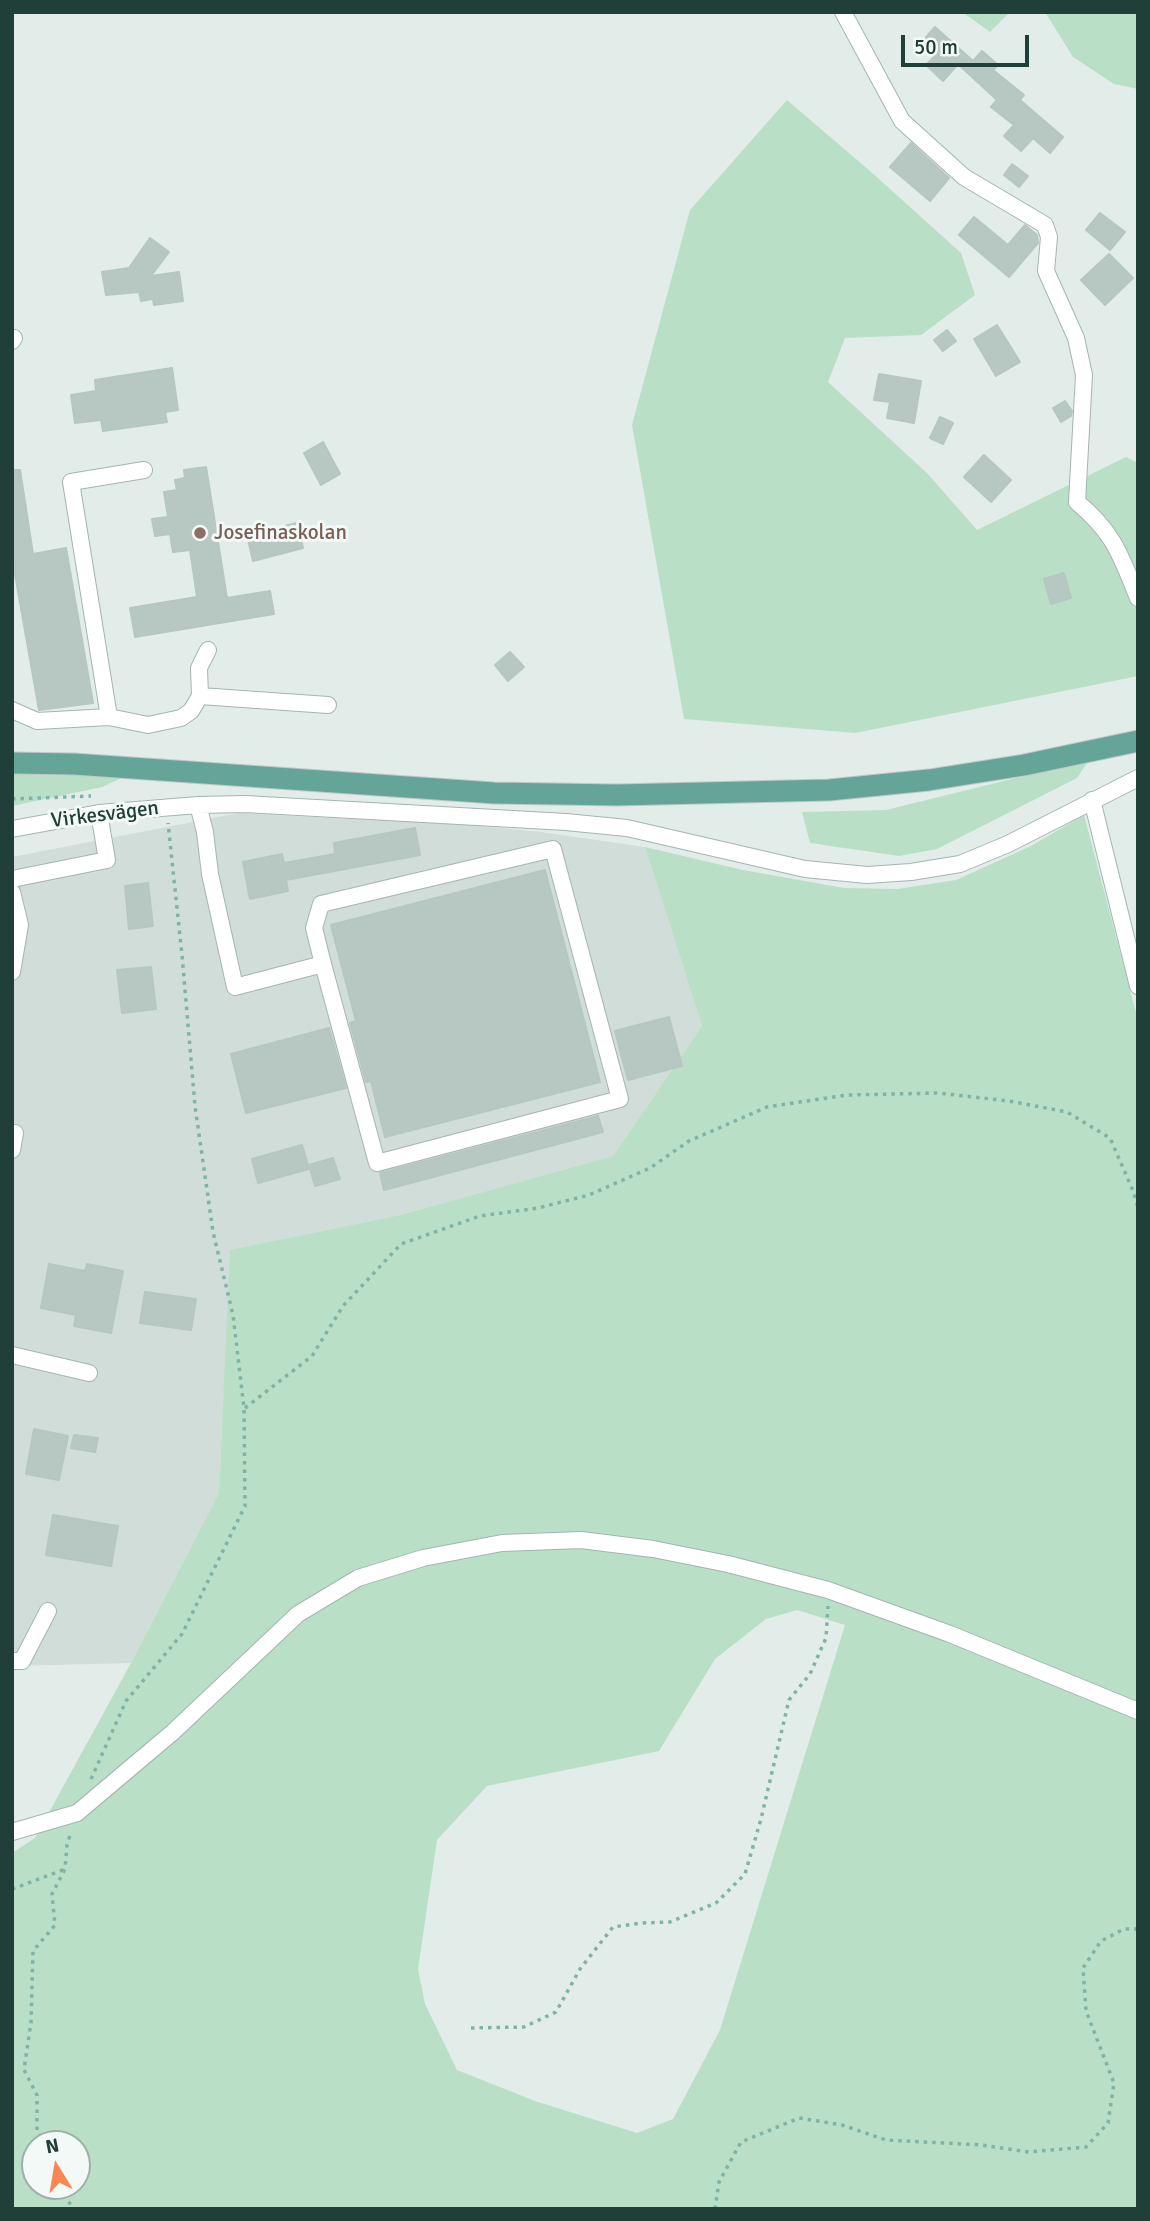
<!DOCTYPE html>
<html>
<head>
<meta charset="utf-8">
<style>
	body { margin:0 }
	#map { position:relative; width:1150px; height:2221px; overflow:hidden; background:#e2ede9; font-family:Signika,sans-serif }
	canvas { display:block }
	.frame { position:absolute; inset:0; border:14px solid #213f39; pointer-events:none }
	.north { position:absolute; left:21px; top:2130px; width:70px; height:70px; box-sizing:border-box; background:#f3f9f6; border:2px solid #9fafaa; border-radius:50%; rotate:349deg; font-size:19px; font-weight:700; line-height:28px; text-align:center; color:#213f39 }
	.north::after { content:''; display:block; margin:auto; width:24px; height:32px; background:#fa8653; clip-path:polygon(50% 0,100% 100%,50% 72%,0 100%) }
	.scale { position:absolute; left:901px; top:35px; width:128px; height:32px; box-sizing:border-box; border:4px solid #213f39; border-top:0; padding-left:9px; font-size:21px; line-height:24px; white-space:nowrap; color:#213f39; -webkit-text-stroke:5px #f3f9f6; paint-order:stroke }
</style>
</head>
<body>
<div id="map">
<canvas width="1150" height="2221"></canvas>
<div class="frame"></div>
<div class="north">N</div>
<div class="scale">50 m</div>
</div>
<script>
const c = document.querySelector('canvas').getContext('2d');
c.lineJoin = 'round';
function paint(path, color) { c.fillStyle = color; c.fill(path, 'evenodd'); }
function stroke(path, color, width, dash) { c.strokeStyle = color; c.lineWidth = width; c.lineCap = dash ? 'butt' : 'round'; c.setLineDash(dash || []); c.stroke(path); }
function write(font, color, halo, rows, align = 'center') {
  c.font = font + ' Signika,sans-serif'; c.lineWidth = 6; c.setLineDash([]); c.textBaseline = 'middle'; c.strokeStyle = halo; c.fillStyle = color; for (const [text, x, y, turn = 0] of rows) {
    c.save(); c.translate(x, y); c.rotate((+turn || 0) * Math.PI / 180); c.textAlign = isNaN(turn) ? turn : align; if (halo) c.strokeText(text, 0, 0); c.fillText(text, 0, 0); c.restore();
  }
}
const built = new Path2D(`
	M 239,813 L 350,819 L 418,820 L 541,832 L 645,847 L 702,1026 L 613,1156 L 400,1215 L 231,1250 L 219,1493 L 131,1663 L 12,1666 L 12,857 Z`);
const green = new Path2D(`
	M 962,12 L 1010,12 L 990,32 Z
	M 1045,12 L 1138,12 L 1138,89 L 1114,84 L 1073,57 Z
	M 787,100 L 870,171 L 961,253 L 975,295 L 921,335 L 845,338 L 828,382 L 928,474 L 977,530 L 1126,457 L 1138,463 L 1138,676 L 855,733 L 684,719 L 632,425 L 690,210 Z
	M 1089,760 L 1077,778 L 937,849 L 899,856 L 810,843 L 802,812 L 886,810 Z
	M 12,772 L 128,775 L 102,787 L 12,806 Z
	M 1084,815 L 1138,1020 L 1138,2209 L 12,2209 L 12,1853 L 35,1838 L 131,1663 L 219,1493 L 230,1250 L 400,1215 L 613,1156 L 702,1026 L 645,847 L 743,870 L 844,888 L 897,889 L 956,880 L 1031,846 ZM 797,1610 L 845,1625 L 720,2030 L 673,2119 L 637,2133 L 535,2101 L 457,2070 L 425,2004 L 418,1969 L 437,1840 L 487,1786 L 659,1751 L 715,1659 L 766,1619 ZM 35,2144 L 77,2144 L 77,2186 L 35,2186 Z`);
const building = new Path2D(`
	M 935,27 L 973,61 L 982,51 L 998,65 L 993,70 L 1024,95 L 1020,100 L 1063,137 L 1050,153 L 1033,138 L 1021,151 L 1004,136 L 1014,125 L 991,107 L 997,100 L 958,64 L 943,81 L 926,65 L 935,56 L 920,44 Z
	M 911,143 L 949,178 L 930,201 L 890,167 Z
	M 1012,164 L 1028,176 L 1019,187 L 1004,175 Z
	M 1100,213 L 1125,232 L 1110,250 L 1086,230 Z
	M 974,217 L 1008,245 L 1025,225 L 1037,235 L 1038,243 L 1009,277 L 959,235 Z
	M 150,238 L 169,252 L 151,276 L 179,272 L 183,301 L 154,305 L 153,299 L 141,301 L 139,292 L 106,295 L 102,272 L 129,268 Z
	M 1109,254 L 1133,278 L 1105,305 L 1081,280 Z
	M 997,325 L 1020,362 L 996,376 L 974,339 Z
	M 947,330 L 956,341 L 943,351 L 934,340 Z
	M 172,368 L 178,410 L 165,412 L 167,422 L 103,431 L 101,420 L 75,423 L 71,395 L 96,391 L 95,380 Z
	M 879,374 L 921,381 L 914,423 L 887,418 L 890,402 L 874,400 Z
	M 1065,401 L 1072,411 L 1071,416 L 1061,422 L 1053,408 Z
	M 940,417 L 953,423 L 943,444 L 930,438 Z
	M 323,442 L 340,474 L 321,485 L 304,453 Z
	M 984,455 L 1011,480 L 991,502 L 964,477 Z
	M 206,467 L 227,598 L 270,591 L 274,614 L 135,637 L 130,608 L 197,597 L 190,550 L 173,552 L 170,534 L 155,536 L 152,519 L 168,517 L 164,492 L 177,490 L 175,480 L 185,478 L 184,470 Z
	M 12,470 L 20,470 L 33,554 L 66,548 L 93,703 L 39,710 L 12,557 Z
	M 297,523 L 303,548 L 253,561 L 247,535 Z
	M 1064,573 L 1071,598 L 1051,604 L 1044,579 Z
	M 510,652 L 524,667 L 508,681 L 495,665 Z
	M 415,828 L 420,855 L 286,880 L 288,891 L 250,899 L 243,862 L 282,854 L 284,863 L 335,854 L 334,843 Z
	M 545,870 L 600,1082 L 385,1137 L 371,1081 L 366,1082 L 350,1023 L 356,1021 L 331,925 Z
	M 148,883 L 153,926 L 129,929 L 125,886 Z
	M 151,967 L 156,1009 L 122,1013 L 117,970 Z
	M 669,1017 L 682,1066 L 628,1080 L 615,1031 Z
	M 329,1028 L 346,1088 L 246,1113 L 231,1054 Z
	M 598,1116 L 603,1132 L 384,1190 L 380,1173 Z
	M 302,1145 L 309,1169 L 258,1183 L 252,1159 Z
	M 333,1158 L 340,1179 L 315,1186 L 309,1165 Z
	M 49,1264 L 85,1271 L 87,1264 L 123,1271 L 111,1333 L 74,1326 L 76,1315 L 41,1308 Z
	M 145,1292 L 196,1299 L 191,1330 L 140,1323 Z
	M 34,1429 L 68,1436 L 59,1480 L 26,1474 Z
	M 74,1435 L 98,1438 L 95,1452 L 71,1448 Z
	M 53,1515 L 118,1526 L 111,1566 L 46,1555 Z`);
const path = new Path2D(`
	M 12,799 L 91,796
	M 245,1408 L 312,1356 L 343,1306 L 401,1244 L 480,1216 L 538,1208 L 589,1195 L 650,1168 L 689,1141 L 767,1107 L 847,1095 L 938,1093 L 1009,1101 L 1067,1112 L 1110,1138 L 1134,1193 L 1138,1208
	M 91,1779 L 126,1701 L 182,1634 L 245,1506 L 244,1408 L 233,1315 L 213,1232 L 195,1106 L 182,955 L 168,823
	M 12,1889 L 63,1870
	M 471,2028 L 524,2027 L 556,2012 L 580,1969 L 613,1927 L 641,1923 L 670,1922 L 716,1903 L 745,1874 L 761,1819 L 789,1700 L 810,1674 L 826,1638 L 828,1606
	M 46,2144 L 37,2132 L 37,2095 L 24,2070 L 31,2022 L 33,1951 L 55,1925 L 52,1894 L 65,1869 L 67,1845 L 71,1832
	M 66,2186 L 65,2197 L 74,2209
	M 715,2209 L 719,2182 L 741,2142 L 799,2118 L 842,2125 L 886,2140 L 982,2145 L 1029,2152 L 1086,2147 L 1108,2123 L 1114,2083 L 1086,2011 L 1083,1968 L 1101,1941 L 1124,1929 L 1138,1929`);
const minor = new Path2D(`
	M 843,12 L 902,121 L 964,177 L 1045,225 L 1049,237 L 1046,271 L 1076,338 L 1084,375 L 1077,502 C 1114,533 1120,554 1138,598
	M 12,341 L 14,338
	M 200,696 L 328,705
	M 12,710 L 37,721 L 109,717 L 71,482 L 144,470
	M 109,717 L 148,725 L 181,718 L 191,711 L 200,696 L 199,668 L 208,650
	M 1092,800 L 1138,986
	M 198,805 L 205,832 L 210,874 L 235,987 L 323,964 L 377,1163 L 620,1099 L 553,849 L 321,904 L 314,928 L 323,964
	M 12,829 L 99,813 L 198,805 L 245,804 L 566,822 L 627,828 L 805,869 L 867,875 L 911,872 L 960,864 L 1008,844 L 1138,778
	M 12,879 L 107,860 L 99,813
	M 12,892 L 20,925 L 12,972
	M 12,1133 L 15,1133 L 12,1150
	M 12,1355 L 89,1373
	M 12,1661 L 22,1661 L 48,1611
	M 12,1832 L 77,1813 L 173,1732 L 298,1614 L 358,1578 L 423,1558 L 502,1543 L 581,1540 L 653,1549 L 728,1564 L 828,1590 L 950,1634 L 1138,1711`);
const major = new Path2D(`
	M 12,763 L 74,764 L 494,793 L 617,795 L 829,790 L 929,780 L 1024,765 L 1138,741`);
const markers = [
	[200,533,7,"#8d6e63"]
];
const educationNames = [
	["Josefinaskolan",214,533]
];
const streetNames = [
	["Virkesvägen",105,815,-7]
];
paint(built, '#d0ddd8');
paint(green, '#b9dfc6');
paint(building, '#b7c8c2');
stroke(building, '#b4c7c0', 2);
stroke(minor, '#a4b5b1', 18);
stroke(major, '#c1c9c8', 23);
stroke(path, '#80b3a6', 3.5, [3.5, 5]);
stroke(minor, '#fff', 16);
stroke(major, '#64a598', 21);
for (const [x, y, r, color] of markers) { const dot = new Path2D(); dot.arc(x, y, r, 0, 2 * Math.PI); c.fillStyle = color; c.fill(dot); stroke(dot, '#f3f9f6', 2.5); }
write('21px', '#785e54', '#f3f9f6', educationNames, 'left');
write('21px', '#213f39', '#f3f9f6', streetNames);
</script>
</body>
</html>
